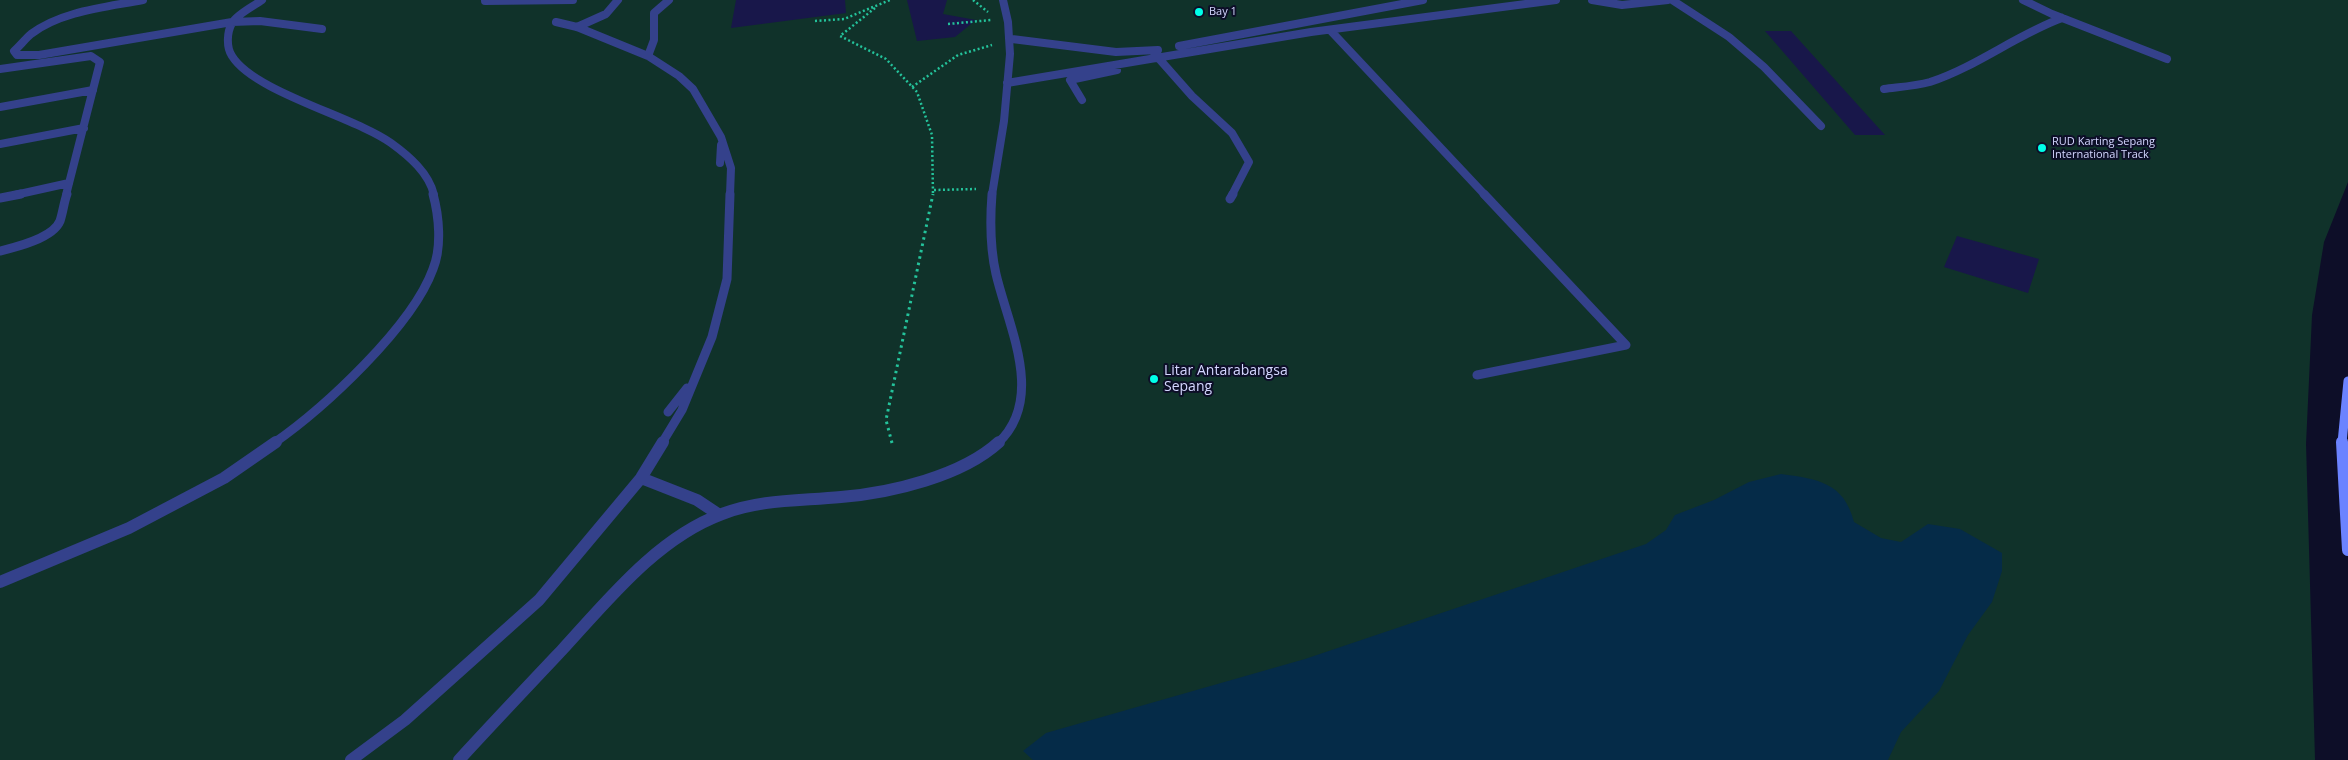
<!DOCTYPE html>
<html>
<head>
<meta charset="utf-8">
<style>
	body { margin:0 }
	canvas { display:block; background:#0d0e28 }
</style>
</head>
<body>
<canvas width="2348" height="760"></canvas>
<script>
const c = document.querySelector('canvas').getContext('2d');
c.lineJoin = 'round';
function paint(path, color) { c.fillStyle = color; c.fill(path, 'evenodd'); }
function stroke(path, color, width, dash) { c.strokeStyle = color; c.lineWidth = width; c.lineCap = dash ? 'butt' : 'round'; c.setLineDash(dash || []); c.stroke(path); }
function write(font, color, halo, rows, align = 'center') {
  c.font = font + ' "Open Sans",sans-serif'; c.lineWidth = 4; c.setLineDash([]); c.textBaseline = 'middle'; c.strokeStyle = halo; c.fillStyle = color; for (const [text, x, y, turn = 0] of rows) {
    c.save(); c.translate(x, y); c.rotate((+turn || 0) * Math.PI / 180); c.textAlign = isNaN(turn) ? turn : align; if (halo) c.strokeText(text, 0, 0); c.fillText(text, 0, 0); c.restore();
  }
}
const green = new Path2D(`
	M 0,0 L 2348,0 L 2348,182 L 2324,242 L 2312,315 L 2306,444 L 2315,760 L 0,760 Z`);
const water = new Path2D(`
	M 1781,474 C 1817,479 1844,482 1854,522 L 1881,538 L 1901,542 L 1928,524 L 1960,529 L 2002,553 L 2002,571 L 1992,602 L 1968,635 L 1939,691 L 1901,732 L 1888,760 L 1033,760 L 1023,751 L 1046,733 L 1305,659 L 1646,544 L 1666,530 L 1675,515 L 1714,500 L 1749,482 Z`);
const building = new Path2D(`
	M 736,0 L 845,0 L 846,13 L 731,28 Z
	M 907,0 L 947,0 L 943,14 L 976,20 L 955,37 L 917,41 Z
	M 1765,31 L 1791,31 L 1885,135 L 1855,135 Z
	M 1957,236 L 2039,259 L 2028,293 L 1944,267 Z`);
const pathFar1 = new Path2D(`
	M 973,0 L 988,12
	M 875,8 L 840,36 L 886,59 L 917,92 L 932,135 L 933,195
	M 815,21 L 844,19 L 890,0
	M 948,24 L 991,20
	M 912,87 L 958,55 L 992,45
	M 934,190 L 976,189`);
const path = new Path2D(`
	M 892,443 L 886,420 L 933,194`);
const laneFar2 = new Path2D(`
	M 143,0 C 107,7 61,11 31,34 C 25,39 20,46 14,51 L 17,55 L 39,55 L 232,22 L 260,21 L 322,29
	M 262,0 C 254,6 237,14 232,23 C 227,32 226,47 232,56 C 254,92 355,117 391,143 C 409,156 429,173 434,195
	M 1592,0 L 1622,5 L 1668,0
	M 1672,0 L 1729,37 L 1764,67 L 1821,126
	M 2023,0 L 2052,14 L 2167,59
	M 485,1 L 573,0
	M 556,22 L 577,27 L 648,56 L 679,76 L 693,89 L 721,137 L 731,168 L 730,195
	M 577,27 L 606,14 L 618,0
	M 1330,30 L 1485,195
	M 1012,39 L 1116,52 L 1158,50
	M 1179,46 L 1423,0
	M 1154,53 L 1192,96 L 1232,133 L 1249,162 L 1232,195
	M 648,56 L 654,40 L 654,13 L 669,0
	M 0,69 L 91,56 L 100,62 L 66,195
	M 1007,83 L 1311,32 L 1556,0
	M 1884,89 C 1899,87 1915,86 1930,82 C 1976,67 2016,35 2062,18
	M 1082,100 L 1070,80 L 1117,70
	M 0,107 L 93,90
	M 0,144 L 84,128
	M 720,163 L 721,145
	M 15,195 L 69,183
	M 992,195 L 1004,121 L 1010,54 L 1008,22 L 1003,0`);
const laneFar1 = new Path2D(`
	M 992,194 C 990,220 990,248 996,274 C 1008,326 1046,398 998,443
	M 0,198 L 21,194
	M 1230,199 L 1233,194
	M 0,251 C 17,247 53,238 60,221 C 63,212 64,202 67,194
	M 1477,375 L 1626,345 L 1484,194
	M 668,412 L 687,388
	M 274,443 C 324,408 412,327 433,269 C 442,247 439,216 433,194
	M 662,443 L 682,410 L 712,337 L 727,279 L 730,194`);
const lane = new Path2D(`
	M 641,478 L 697,500 L 718,514
	M 0,582 L 129,528 L 224,478 L 276,442
	M 351,760 L 405,720 L 539,600 L 641,478 L 663,442
	M 459,760 C 493,723 528,686 562,650 C 608,600 657,538 722,514 C 761,499 800,501 841,497 C 891,493 962,476 999,442`);
const secondaryFar1 = new Path2D(`
	M 2342,443 L 2348,381`);
const secondary = new Path2D(`
	M 2342,442 L 2348,550`);
const markers = [
	[1199,12,5,"#00ffe8"],
	[2042,148,5,"#00ffe8"],
	[1154,379,5,"#00ffe8"]
];
const farPoinames = [
	["Bay 1",1209,12],
	["RUD Karting Sepang",2052,142],
	["International Track",2052,155]
];
const poiNames = [
	["Litar Antarabangsa",1164,371],
	["Sepang",1164,387]
];
paint(green, '#10322a');
paint(water, '#052b48');
paint(building, '#18174a');
stroke(pathFar1, '#24c39b', 2.5, [2, 2.5]);
stroke(path, '#24c39b', 3, [2.5, 4]);
stroke(laneFar2, '#34418b', 8);
stroke(laneFar1, '#34418b', 9);
stroke(lane, '#34418b', 12);
stroke(secondaryFar1, '#6b83ff', 9);
stroke(secondary, '#6b83ff', 12);
for (const [x, y, r, color] of markers) { const dot = new Path2D(); dot.arc(x, y, r, 0, 2 * Math.PI); c.fillStyle = color; c.fill(dot); stroke(dot, '#0d0e28', 2); }
write('11px', '#d4d7ff', '#0d0e28', farPoinames, 'left');
write('14px', '#d4d7ff', '#0d0e28', poiNames, 'left');
</script>
</body>
</html>
